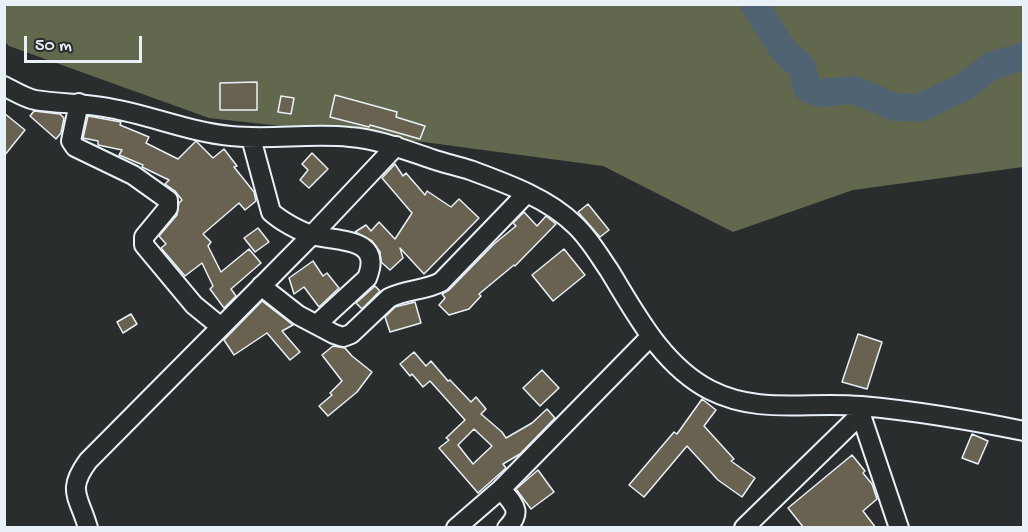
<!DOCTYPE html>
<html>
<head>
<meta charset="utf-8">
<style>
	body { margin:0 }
	#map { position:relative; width:1028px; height:532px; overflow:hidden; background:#2a2d2e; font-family:"Gochi Hand",sans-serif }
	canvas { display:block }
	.frame { position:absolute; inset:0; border:6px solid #e8f1f8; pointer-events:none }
	.scale { position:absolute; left:24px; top:36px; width:118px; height:27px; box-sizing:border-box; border:3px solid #e8f1f8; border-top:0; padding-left:8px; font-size:18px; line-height:21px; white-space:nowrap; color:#e8f1f8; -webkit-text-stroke:4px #2a2d2e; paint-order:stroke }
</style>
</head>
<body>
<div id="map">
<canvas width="1028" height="532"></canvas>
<div class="frame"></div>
<div class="scale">50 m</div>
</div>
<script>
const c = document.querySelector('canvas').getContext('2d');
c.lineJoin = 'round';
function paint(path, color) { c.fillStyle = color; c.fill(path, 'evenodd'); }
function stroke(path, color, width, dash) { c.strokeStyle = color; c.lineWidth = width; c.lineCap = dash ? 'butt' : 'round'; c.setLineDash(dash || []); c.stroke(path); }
const green = new Path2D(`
	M 4,5 L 1023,5 L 1023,167 L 853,190 L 733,232 L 603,166 L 416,141 L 209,118 L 9,46 L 5,42 Z`);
const river = new Path2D(`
	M 754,4 L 783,50 L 802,67 L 807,88 L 818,93 L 855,90 L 894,107 L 919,108 L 964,87 L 991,66 L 1024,56`);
const building = new Path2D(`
	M 257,82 L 257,110 L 220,110 L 220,83 Z
	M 335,95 L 397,112 L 396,117 L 425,126 L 420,139 L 370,125 L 369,127 L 330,117 Z
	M 281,96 L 294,98 L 291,114 L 278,112 Z
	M 34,111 L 60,114 L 64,118 L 61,133 L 56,139 L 30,116 Z
	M 4,113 L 25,130 L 4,156 Z
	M 88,116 L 121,122 L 120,125 L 149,137 L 146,143 L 178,159 L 196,141 L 213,158 L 224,149 L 237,166 L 234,167 L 254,192 L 256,201 L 245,210 L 239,203 L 203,234 L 211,242 L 208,246 L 221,272 L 249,249 L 261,263 L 231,289 L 236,296 L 224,308 L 210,289 L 213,286 L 202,263 L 185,276 L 161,248 L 166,244 L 159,236 L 177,215 L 179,203 L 182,200 L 175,191 L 165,184 L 169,180 L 142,167 L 143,165 L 119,155 L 122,150 L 98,145 L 98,141 L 83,138 Z
	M 312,153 L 328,169 L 309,188 L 300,180 L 308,170 L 302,164 Z
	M 395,164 L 403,176 L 406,173 L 425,195 L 427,191 L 451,207 L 459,199 L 479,218 L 424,274 L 400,248 L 403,258 L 390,270 L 381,262 L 380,252 L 372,241 L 355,232 L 366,225 L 371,231 L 379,222 L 395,239 L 412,213 L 382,178 Z
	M 588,204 L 609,230 L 600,237 L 578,212 Z
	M 524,212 L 537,226 L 546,216 L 556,224 L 515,266 L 514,265 L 479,294 L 481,296 L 469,309 L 449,315 L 439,305 L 445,298 L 442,294 L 449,290 L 494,244 L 516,226 L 513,223 Z
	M 258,228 L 269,242 L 255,252 L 244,238 Z
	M 564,249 L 585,275 L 553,301 L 532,275 Z
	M 313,261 L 323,276 L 327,273 L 339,288 L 319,307 L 304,287 L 294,294 L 289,278 Z
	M 375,286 L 380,291 L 362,309 L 356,303 Z
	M 262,301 L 293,325 L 282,331 L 300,352 L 290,360 L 267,333 L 234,355 L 224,340 Z
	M 415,302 L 421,323 L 390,332 L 385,317 L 395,307 Z
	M 131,314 L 137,324 L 123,333 L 117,322 Z
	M 858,334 L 882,342 L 867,389 L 842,382 Z
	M 333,346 L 345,348 L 352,356 L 372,372 L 357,392 L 328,416 L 319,406 L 332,395 L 330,393 L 342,381 L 322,355 Z
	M 414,352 L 426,366 L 431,361 L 448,381 L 450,380 L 471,402 L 476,397 L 486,409 L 481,414 L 502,432 L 506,438 L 532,423 L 547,409 L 555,418 L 520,454 L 503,464 L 506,468 L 478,493 L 439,448 L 449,440 L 446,438 L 465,420 L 430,381 L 423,387 L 412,374 L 410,376 L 400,364 ZM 474,429 L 492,446 L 473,464 L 458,445 Z
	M 542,370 L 559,388 L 540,406 L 523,388 Z
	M 702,399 L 716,410 L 704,426 L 734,459 L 731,461 L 755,478 L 742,497 L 718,480 L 687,446 L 644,497 L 629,485 L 674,432 L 677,434 Z
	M 972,434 L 988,441 L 978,464 L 962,458 Z
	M 852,455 L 865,471 L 863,473 L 872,484 L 877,499 L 863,511 L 876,528 L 804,528 L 788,508 Z
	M 538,470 L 554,492 L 531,509 L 516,489 Z`);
const minor = new Path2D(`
	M 4,86 C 14,91 25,98 35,100 C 60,104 85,103 109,108 C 150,115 189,132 231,136 C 270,140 310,133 350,137 C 378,139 405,150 432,159 C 444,163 457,166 470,170 C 505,183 548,198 575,225 C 589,238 598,254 609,270 C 636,314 662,365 710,390 C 759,415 808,401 861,406 C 916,411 970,420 1024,431
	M 79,103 L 71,141 L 75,147 L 133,175 L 168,200 L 168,208 L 144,237 L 144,245 L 194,305 L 221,327 L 312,235 L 396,146
	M 251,138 L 271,212 C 281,221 299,231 312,235 C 336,242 384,236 367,278 L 317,324
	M 261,286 L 298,315 L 334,334 L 343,337 L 351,334 L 389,298 C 406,289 424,291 441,282 L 526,194
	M 858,406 L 899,528
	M 501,489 C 514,505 523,511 507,528
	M 88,528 C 79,496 66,491 88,461 L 221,327
	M 456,528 L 501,489 L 651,336
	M 744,528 L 861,414`);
paint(green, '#62684e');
stroke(river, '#506373', 28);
paint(building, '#696251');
stroke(building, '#e8f1f8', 1.5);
stroke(minor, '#e8f1f8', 22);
stroke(minor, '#2a2d2e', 18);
</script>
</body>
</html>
